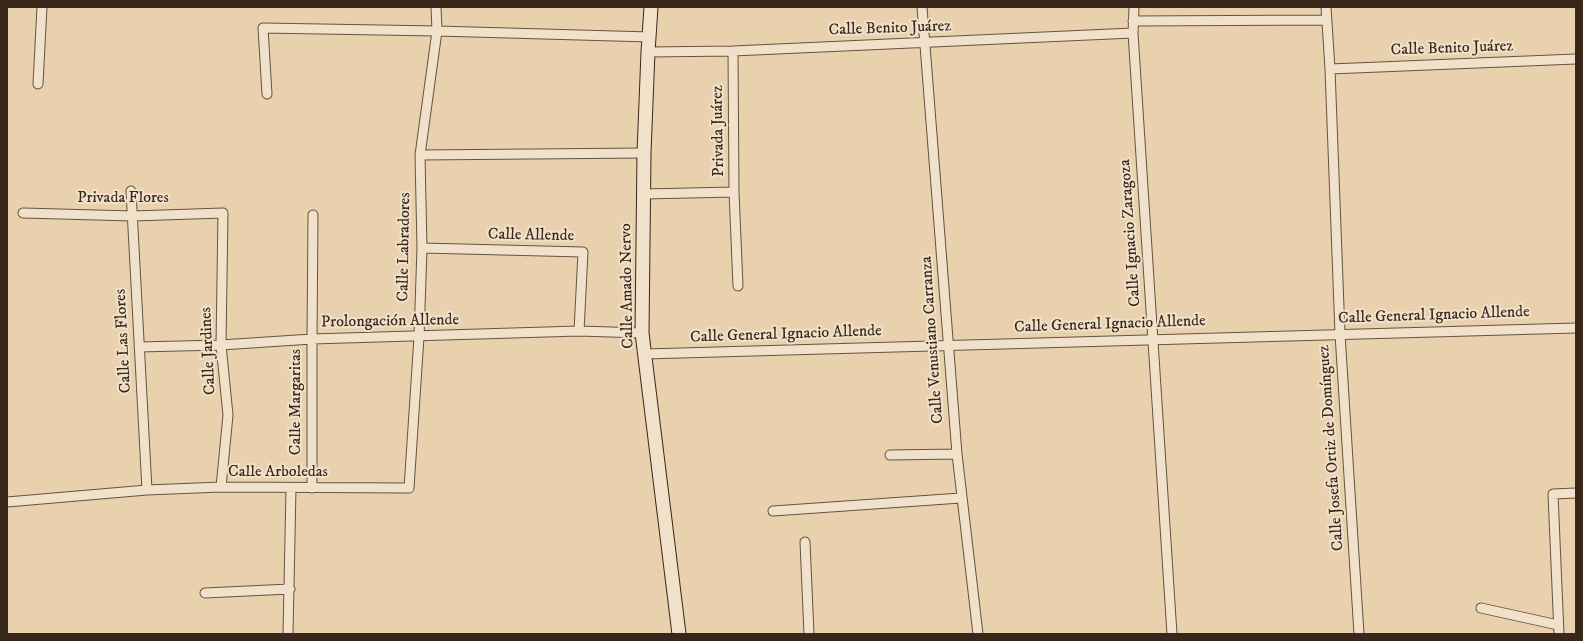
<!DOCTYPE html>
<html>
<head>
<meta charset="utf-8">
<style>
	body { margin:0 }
	#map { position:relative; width:1583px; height:641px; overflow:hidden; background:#e9d1ae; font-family:"IM FELL DW Pica",serif }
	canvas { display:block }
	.frame { position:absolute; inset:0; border:8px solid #3a271c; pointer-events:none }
</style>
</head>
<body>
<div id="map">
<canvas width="1583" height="641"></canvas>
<div class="frame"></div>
</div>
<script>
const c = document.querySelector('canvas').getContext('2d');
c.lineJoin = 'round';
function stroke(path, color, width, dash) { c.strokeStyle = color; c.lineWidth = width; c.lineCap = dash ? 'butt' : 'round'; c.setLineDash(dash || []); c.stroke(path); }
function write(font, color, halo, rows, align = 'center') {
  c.font = font + ' "IM FELL DW Pica",serif'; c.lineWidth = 4; c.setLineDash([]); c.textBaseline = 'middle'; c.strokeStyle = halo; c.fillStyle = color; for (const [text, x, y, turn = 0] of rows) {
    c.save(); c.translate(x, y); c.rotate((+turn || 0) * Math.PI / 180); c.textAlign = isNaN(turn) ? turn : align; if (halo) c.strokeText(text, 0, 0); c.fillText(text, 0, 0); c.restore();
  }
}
const street = new Path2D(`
	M 922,7 L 957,454 L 978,634
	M 1134,7 L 1133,33 L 1172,634
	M 1326,7 L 1330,69 L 1340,334 L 1359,634
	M 1133,21 L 1326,20
	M 733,51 L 734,192 L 738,286
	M 648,52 L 733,51 L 1133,33
	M 1330,69 L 1576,59
	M 38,84 L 42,7
	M 267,94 L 263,28 L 437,31 L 650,37
	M 420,155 L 644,153
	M 131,191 L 147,490
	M 644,194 L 734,192
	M 23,213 L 133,216 L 223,213 L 221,345 L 228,415 L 221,487
	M 422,248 L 583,252 L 579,331
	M 139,347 L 221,345 L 312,339 L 579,331 L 642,333
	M 645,354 L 1576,328
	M 890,455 L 957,454
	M 312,488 L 312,339 L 313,215
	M 7,502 L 147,490 L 221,487 L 409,488 L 419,337 L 422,248 L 420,155 L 437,31 L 436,7
	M 773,511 L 961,498
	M 805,542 L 809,634
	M 205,593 L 290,589
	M 1481,608 L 1558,625
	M 288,634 L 291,488
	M 1559,634 L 1553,494 L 1576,493`);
const secondary = new Path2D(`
	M 651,7 L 648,52 L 644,153 L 642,333 L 679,634`);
const streetNames = [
	["Calle Benito Juárez",890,29,-2],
	["Calle Benito Juárez",1452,49,-2],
	["Privada Juárez",719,131,-91],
	["Privada Flores",123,199],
	["Calle Ignacio Zaragoza",1131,233,-94],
	["Calle Allende",531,236,1],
	["Calle Labradores",405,247,-89],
	["Calle Amado Nervo",628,286,-91],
	["Calle General Ignacio Allende",1434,316,-2],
	["Prolongación Allende",390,322,-1],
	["Calle General Ignacio Allende",1110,325,-2],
	["Calle General Ignacio Allende",786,335,-2],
	["Calle Venustiano Carranza",933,340,-94],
	["Calle Las Flores",124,341,-93],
	["Calle Jardines",209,351,-93],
	["Calle Margaritas",297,402,-90],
	["Calle Josefa Ortiz de Domínguez",1332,448,-94],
	["Calle Arboledas",278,473]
];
stroke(street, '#665240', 11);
stroke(secondary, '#3a271c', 15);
stroke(street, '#f1e1ca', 9);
stroke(secondary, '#f1e1ca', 13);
write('16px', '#3a271c', '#f1e1ca', streetNames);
</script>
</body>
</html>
